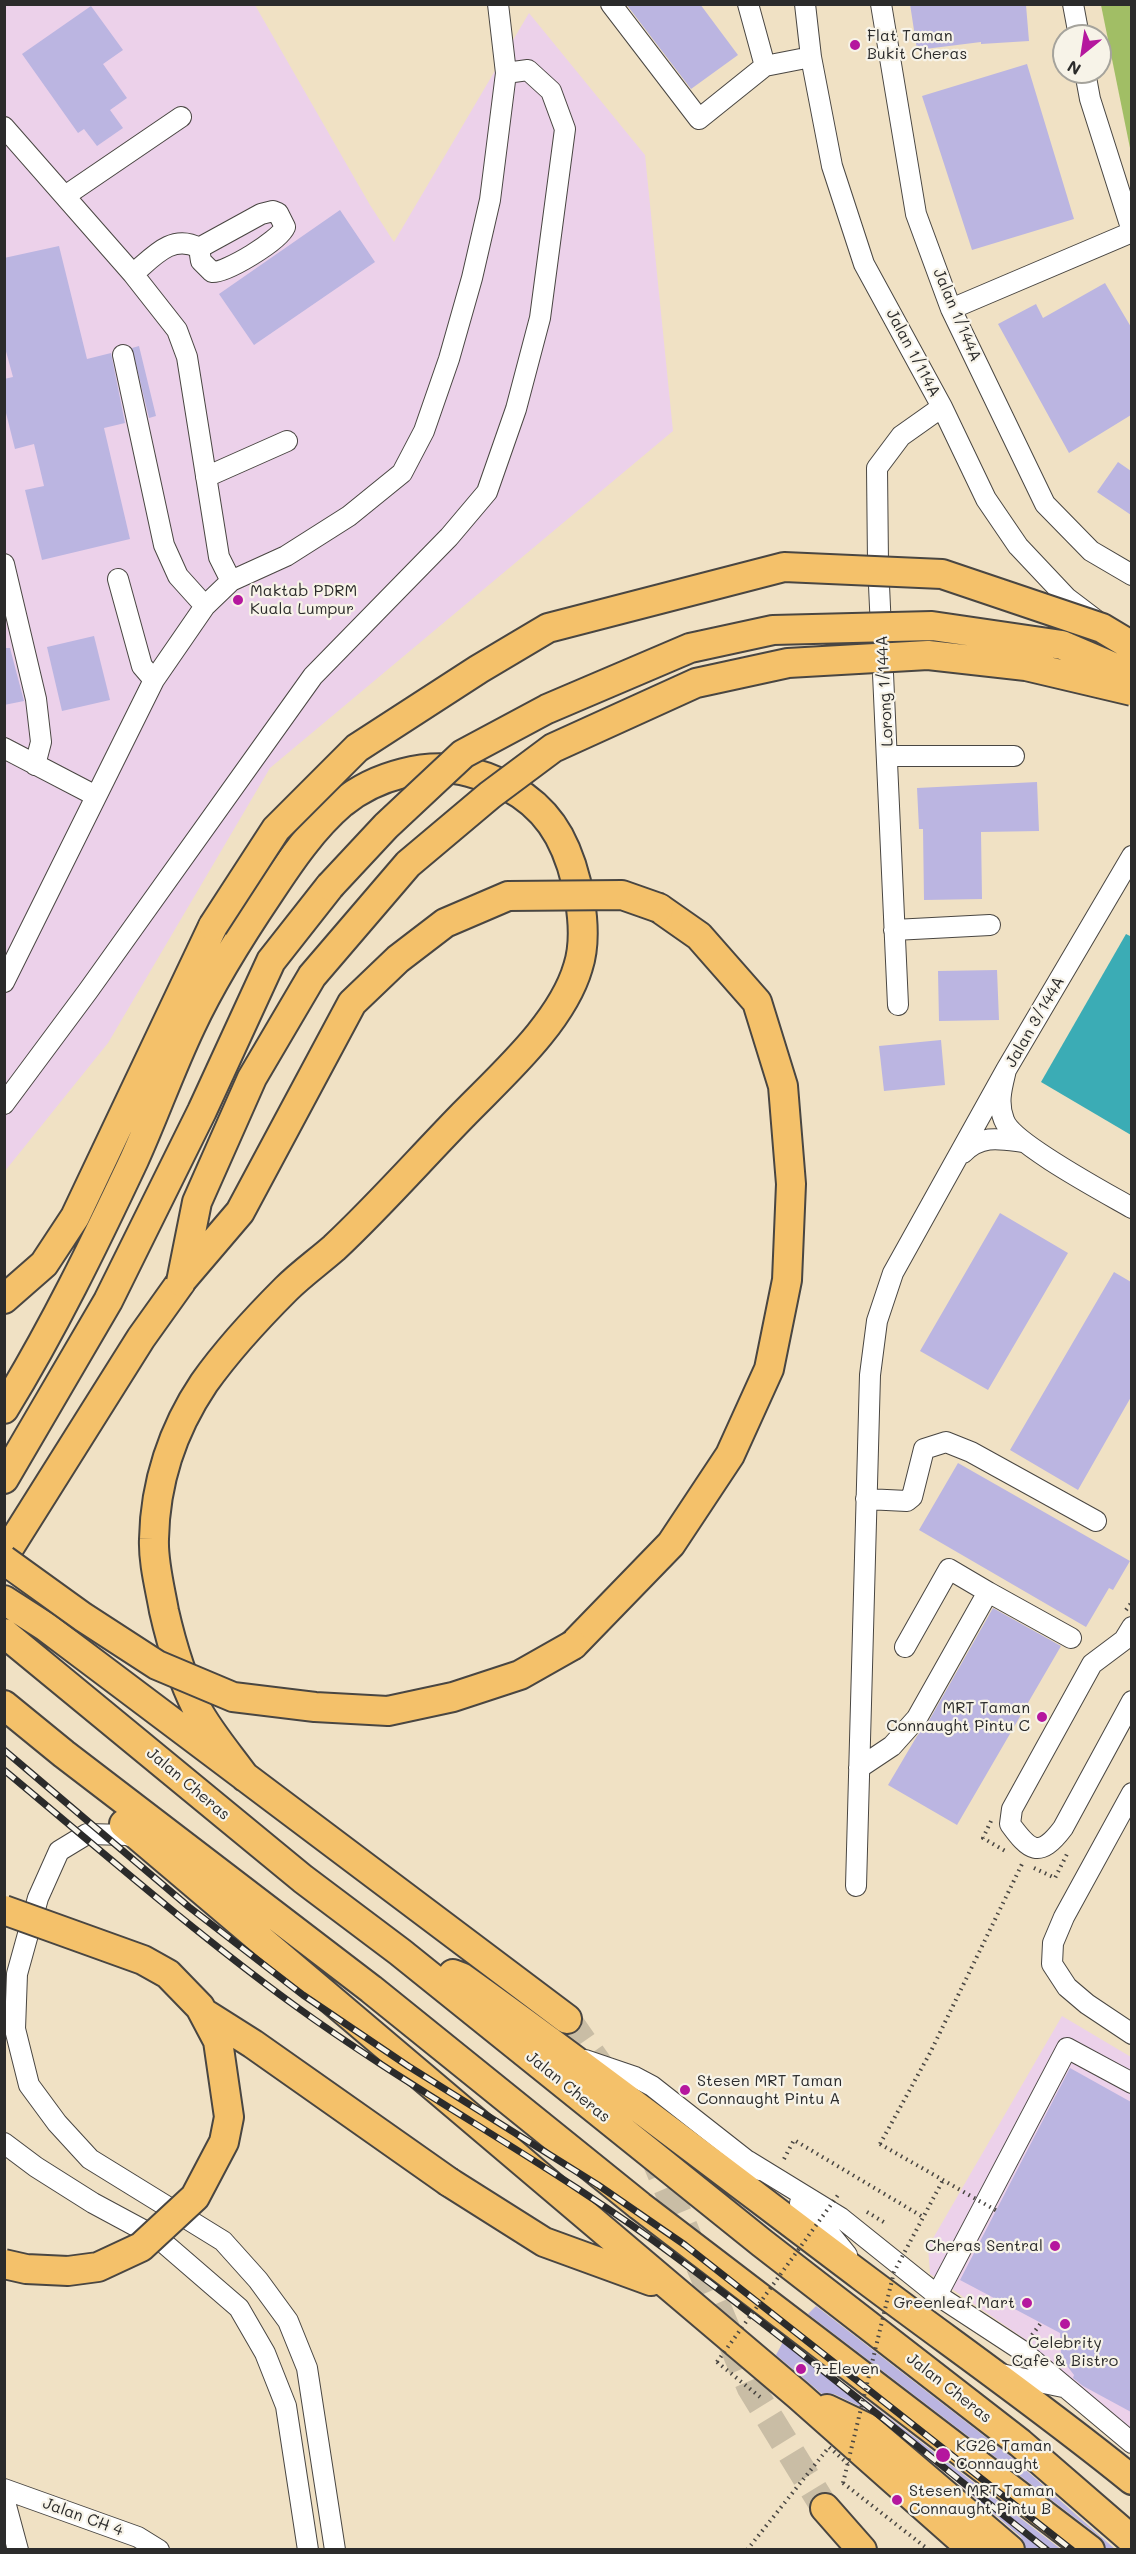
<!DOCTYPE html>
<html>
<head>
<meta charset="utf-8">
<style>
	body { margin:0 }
	#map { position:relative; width:1136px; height:2554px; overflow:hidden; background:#f0e1c4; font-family:Mali,sans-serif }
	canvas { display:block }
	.frame { position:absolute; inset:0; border:6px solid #2b2b2b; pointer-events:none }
	.north { position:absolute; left:1052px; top:24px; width:60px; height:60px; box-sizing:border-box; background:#f7f3e8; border:2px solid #a5a39c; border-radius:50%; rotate:210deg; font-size:16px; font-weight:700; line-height:24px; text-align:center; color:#2b2b2b }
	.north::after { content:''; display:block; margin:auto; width:21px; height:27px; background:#b5179e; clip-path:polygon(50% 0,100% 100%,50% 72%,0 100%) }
</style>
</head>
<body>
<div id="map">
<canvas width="1136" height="2554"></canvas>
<div class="frame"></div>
<div class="north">N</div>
</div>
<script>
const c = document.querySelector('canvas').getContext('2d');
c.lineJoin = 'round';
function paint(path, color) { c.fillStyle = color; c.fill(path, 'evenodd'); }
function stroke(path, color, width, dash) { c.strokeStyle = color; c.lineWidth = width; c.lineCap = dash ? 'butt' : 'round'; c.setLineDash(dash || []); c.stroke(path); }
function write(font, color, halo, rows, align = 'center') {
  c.font = font + ' Mali,sans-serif'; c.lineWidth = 4.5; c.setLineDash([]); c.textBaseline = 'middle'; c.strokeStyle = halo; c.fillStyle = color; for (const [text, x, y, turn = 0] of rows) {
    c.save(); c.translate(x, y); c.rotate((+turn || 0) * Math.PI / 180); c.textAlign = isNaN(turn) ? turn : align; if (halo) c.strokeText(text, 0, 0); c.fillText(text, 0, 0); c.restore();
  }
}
const built = new Path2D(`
	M 5,5 L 255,5 L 370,205 L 394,242 L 529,13 L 645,155 L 673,431 L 270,768 L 108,1043 L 5,1171 Z
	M 1062,2016 L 1131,2057 L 1131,2430 L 1066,2380 L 1029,2342 L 930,2274 L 928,2247 Z`);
const green = new Path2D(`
	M 1101,5 L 1131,5 L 1131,153 Z`);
const water = new Path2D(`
	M 1126,934 L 1132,937 L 1131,1135 L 1041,1082 Z`);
const building = new Path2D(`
	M 626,4 L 700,4 L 738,55 L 691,89 Z
	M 910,4 L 1026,5 L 1029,41 L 981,44 L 981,42 L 917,50 Z
	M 91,6 L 123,50 L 103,64 L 127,98 L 110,110 L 123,128 L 97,146 L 84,129 L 78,133 L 22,54 Z
	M 1027,64 L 1074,219 L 972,250 L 922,96 Z
	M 340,210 L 375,262 L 254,345 L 219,294 Z
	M 59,246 L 87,359 L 111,353 L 125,423 L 104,428 L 130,539 L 42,560 L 25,490 L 44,486 L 34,444 L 15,449 L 4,405 L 4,379 L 13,377 L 4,344 L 4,258 Z
	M 1105,283 L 1131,327 L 1131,415 L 1069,453 L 998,324 L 1036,304 L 1043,318 Z
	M 139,346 L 156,416 L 149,418 L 132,348 Z
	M 1118,462 L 1131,471 L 1131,515 L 1097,492 Z
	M 94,636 L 110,700 L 62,711 L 47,647 Z
	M 4,648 L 10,648 L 24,701 L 4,705 Z
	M 1037,782 L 1039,831 L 981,832 L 982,899 L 924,900 L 923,829 L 919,829 L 917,788 Z
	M 997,970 L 999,1020 L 939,1021 L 938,971 Z
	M 941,1040 L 945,1085 L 884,1091 L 879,1046 Z
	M 1000,1213 L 1068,1253 L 988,1390 L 920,1351 Z
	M 1114,1272 L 1131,1282 L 1131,1397 L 1078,1490 L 1010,1450 Z
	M 958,1463 L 1130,1561 L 1113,1590 L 1109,1588 L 1086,1627 L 919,1530 Z
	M 993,1608 L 1061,1646 L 957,1825 L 888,1785 L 917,1736 L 927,1724 Z
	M 1070,2068 L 1131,2102 L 1131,2412 L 1083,2386 L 1073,2378 L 1074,2375 L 1064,2362 L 1061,2353 L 1060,2333 L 960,2280 Z
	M 816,2306 L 1010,2456 L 1116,2550 L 1106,2550 L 1100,2537 L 808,2314 Z
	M 785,2338 L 1062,2550 L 1026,2550 L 1021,2537 L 878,2415 L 834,2394 L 822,2394 L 776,2355 Z`);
const highwayTunnel = new Path2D(`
	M 567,2019 L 611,2082
	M 651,2149 L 751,2388 L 825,2508`);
const path = new Path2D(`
	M 1126,1610 L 1132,1602
	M 991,1821 L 983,1838 L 1007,1852
	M 1034,1868 L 1055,1878 L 1068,1852
	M 880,2144 L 930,2053 L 1023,1862
	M 784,2159 L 794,2140 L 923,2217
	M 867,2212 L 887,2224
	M 1032,2335 L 1041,2323
	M 717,2362 L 760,2397
	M 843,2483 L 929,2550`);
const minor = new Path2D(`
	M 611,4 L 699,119 L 765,66 L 811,57
	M 748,4 L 765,66
	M 805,4 L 811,57 L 832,166 L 864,264 L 942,407 L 986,499 L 1018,546 L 1067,598 L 1096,620
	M 881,4 L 916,214 L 951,309 L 1045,504 L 1091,551 L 1132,575
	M 1073,4 L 1079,36
	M 1085,72 L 1090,99 L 1132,231
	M 4,127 L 133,274 L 177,330 L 187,357 L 219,557 L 231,581
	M 65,196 L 181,117
	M 273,211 L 278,213 L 285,227 C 279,241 226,273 212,272 L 201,261 L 199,248 L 261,214 Z
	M 133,274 C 153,257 172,233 199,248
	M 951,309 L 1132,232
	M 123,355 L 164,545 L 178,576 L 205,606
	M 206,477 L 287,441
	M 4,564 L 36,699 L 41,742 L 35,765
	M 118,579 L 142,666 L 154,680
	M 4,748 L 96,796
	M 888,756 L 1014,756
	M 1132,856 L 1006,1070 C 1002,1087 997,1102 1004,1120 C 1012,1143 1106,1193 1132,1208
	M 894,930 L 990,925
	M 4,982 L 154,680 L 205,606 L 231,581 L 286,556 L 349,516 L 402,473 L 424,431 L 449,359 L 472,278 L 490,200 L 506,73 L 498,4
	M 898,1005 L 878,563 L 877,468 L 901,436 L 942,407
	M 4,1104 L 88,991 L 313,676 L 449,537 L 487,492 L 516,409 L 540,318 L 565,129 L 551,91 L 528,70 L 506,73
	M 963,1153 C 981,1134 1001,1139 1023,1142
	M 866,1499 L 907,1501 L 912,1497 L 924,1449 L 946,1442 L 971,1452 L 1096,1521
	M 988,1592 L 1071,1638
	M 1132,1627 L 1124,1640 L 1092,1664 L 1012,1809 L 1010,1824 C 1029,1850 1039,1860 1063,1828 L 1132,1701
	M 859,1768 L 892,1746 L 917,1718 L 988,1592 L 949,1569 L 905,1647
	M 1132,1793 L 1064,1917 L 1053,1943 L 1052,1964 L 1067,1987 L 1087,2004 L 1132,2034
	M 139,1839 L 127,1835 L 87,1834 L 59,1851 L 38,1898 L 17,1974 L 15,2029 L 29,2085 L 57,2123 L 90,2159 L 223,2241 L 258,2280 L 288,2321 L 307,2368 L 335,2550
	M 856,1886 L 870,1375 L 877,1321 L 893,1273 L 1006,1070
	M 585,2060 L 635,2077 L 652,2086 L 759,2170
	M 4,2143 L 36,2167 L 93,2203 L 158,2238 L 239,2308 L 265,2353 L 286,2406 L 308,2550
	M 748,2161 L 841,2218 L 937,2295 L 1021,2350 L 1132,2443
	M 800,2203 L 813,2213 L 847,2255
	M 937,2295 L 1067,2048 L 1132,2083
	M 1001,2374 L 1063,2387
	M 4,2489 L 138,2537 L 159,2550
	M 4,2498 L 18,2550`);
const highway = new Path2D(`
	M 4,1299 L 44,1264 L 75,1217 L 213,926
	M 4,1409 C 53,1329 94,1245 134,1160 C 154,1116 170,1070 191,1026 C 213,979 241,935 270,892 C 291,860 313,828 342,803 C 375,776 428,761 469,772 C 507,782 539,800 559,836 C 577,869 590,930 578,967 C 562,1022 503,1074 464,1114 C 421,1158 379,1206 334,1248 C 318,1262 301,1274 286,1289 C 260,1315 226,1352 204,1383 C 173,1429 155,1483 154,1539 C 153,1562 160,1588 164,1611 C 172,1646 181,1677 197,1709 C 210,1733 229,1755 245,1777
	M 4,1479 L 108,1301 L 202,1111 L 271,961 L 330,886
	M 4,1556 L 141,1338 L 181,1282
	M 4,1600 L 46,1627 L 567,2019
	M 4,1633 L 303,1879 L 400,1952 L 762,2243 L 1020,2443 L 1132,2540
	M 573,1645 L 671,1544 L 730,1455 L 769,1369 L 787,1280 L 791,1184 L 783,1086 L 757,1002 L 699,936 L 659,908
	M 4,1705 L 64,1754 L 371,1989 L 640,2206 L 1090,2550
	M 124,1824 L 798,2395 L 973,2550
	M 453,1974 L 461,1977 C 598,2075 730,2177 864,2278 C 953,2345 1045,2409 1132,2480
	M 449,2182 L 544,2242 L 651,2281
	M 827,2409 L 867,2428 L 1010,2550
	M 825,2508 L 862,2550`);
const rail = new Path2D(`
	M 4,1750 L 189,1907 L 303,1995 L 408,2066 L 598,2185 L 685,2245 L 1072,2550
	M 4,1770 C 100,1850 194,1932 294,2005 C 418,2095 555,2166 677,2258 C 803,2352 924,2452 1047,2550`);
const pathBridge = new Path2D(`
	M 880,2144 L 997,2211
	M 717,2362 L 838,2195
	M 843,2483 L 894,2272 L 943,2180
	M 747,2550 L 829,2447 L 848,2464`);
const highwayBridge = new Path2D(`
	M 330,886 L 386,826 L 463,754 L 547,709 L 690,648 L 773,630 L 932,626 L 1062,645 L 1132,675
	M 213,926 L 276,829 L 357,748 L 479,669 L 548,628 L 784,567 L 942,574 L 1102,628 L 1132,646
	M 182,1280 L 240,1212 L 352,1003 L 398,959 L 445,923 L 508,896 L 622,895 L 659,908
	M 181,1282 L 197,1202 L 252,1078 L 312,976 L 408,864 L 490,795 L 553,748 L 696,683 L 788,663 L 928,655 L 1026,666 L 1132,691
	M 4,1560 L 83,1617 L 157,1665 L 233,1697 L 315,1707 L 388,1711 L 453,1697 L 520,1675 L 573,1645
	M 4,1910 L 143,1960 L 168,1974 L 200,2007 L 218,2041 L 229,2117 L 224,2142 L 195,2197 L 141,2247 L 98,2267 L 68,2271 L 26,2269 L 4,2264
	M 204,2013 L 253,2044 L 449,2182`);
const markers = [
	[855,45,6,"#b5179e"],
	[238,600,6,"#b5179e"],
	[1042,1717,6,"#b5179e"],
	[685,2090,6,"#b5179e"],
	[1055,2246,6,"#b5179e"],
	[1027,2303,6,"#b5179e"],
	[1065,2324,6,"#b5179e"],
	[801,2369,6,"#b5179e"],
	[943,2455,8,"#b5179e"],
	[897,2500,6,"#b5179e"]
];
const poiNames = [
	["Flat Taman",867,36],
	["Bukit Cheras",867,54],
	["Maktab PDRM",250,591],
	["Kuala Lumpur",250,609],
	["MRT Taman",1030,1708,"right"],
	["Connaught Pintu C",1030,1726,"right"],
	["Stesen MRT Taman",697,2081],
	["Connaught Pintu A",697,2099],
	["Cheras Sentral",1043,2246,"right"],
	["Greenleaf Mart",1015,2303,"right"],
	["Celebrity",1065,2343,"center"],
	["Cafe & Bistro",1065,2361,"center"],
	["7-Eleven",813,2369],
	["KG26 Taman",956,2446],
	["Connaught",956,2464],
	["Stesen MRT Taman",909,2491],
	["Connaught Pintu B",909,2509]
];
const streetNames = [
	["Jalan 1/144A",957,315,67],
	["Jalan 1/114A",913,353,62],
	["Lorong 1/144A",885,691,-93],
	["Jalan 3/144A",1035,1022,-60],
	["Jalan Cheras",188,1784,40],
	["Jalan Cheras",568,2087,39],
	["Jalan Cheras",949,2388,38],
	["Jalan CH 4",83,2517,20]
];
paint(built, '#ecd1ea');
paint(green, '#a1be65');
paint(water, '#3bacb5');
paint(building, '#bbb5e1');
stroke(highwayTunnel, '#c9bda5', 28, [28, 14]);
stroke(minor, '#494642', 22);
stroke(highway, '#494642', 32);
stroke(path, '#494642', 4, [1.5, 4.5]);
stroke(minor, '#fff', 20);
stroke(highway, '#f4c16a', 28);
stroke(rail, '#2b2b2b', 7);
stroke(rail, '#f7f3e8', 4.5, [14]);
stroke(highwayBridge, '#494642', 32, []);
stroke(pathBridge, '#494642', 4, [1.5, 4.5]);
stroke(highwayBridge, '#f4c16a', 28);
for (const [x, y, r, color] of markers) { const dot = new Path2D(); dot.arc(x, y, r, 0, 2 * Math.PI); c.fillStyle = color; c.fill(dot); stroke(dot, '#f7f3e8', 2); }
write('16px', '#2b2b2b', '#f7f3e8', poiNames, 'left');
write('16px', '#2b2b2b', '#f7f3e8', streetNames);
</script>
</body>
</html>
